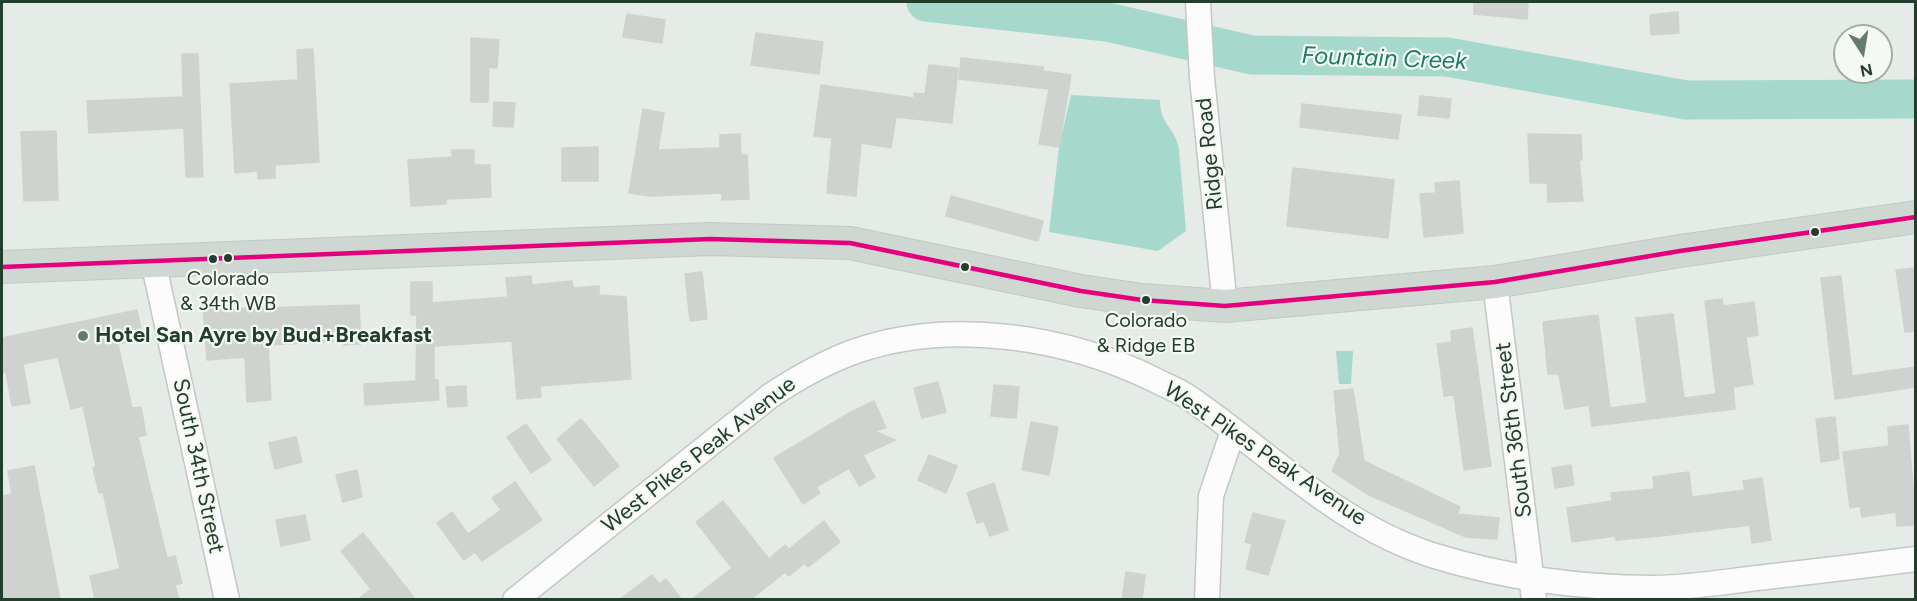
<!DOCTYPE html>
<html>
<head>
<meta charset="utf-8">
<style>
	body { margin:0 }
	#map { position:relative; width:1917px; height:601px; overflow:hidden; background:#e5ebe6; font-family:Figtree,sans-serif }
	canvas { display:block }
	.frame { position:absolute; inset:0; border:3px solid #233e2c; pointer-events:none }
	.north { position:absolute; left:1833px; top:24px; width:60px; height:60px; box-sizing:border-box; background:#f4f9f4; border:2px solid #a0aea4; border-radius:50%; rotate:168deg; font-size:16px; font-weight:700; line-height:24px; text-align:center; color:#233e2c }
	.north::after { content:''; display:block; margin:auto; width:21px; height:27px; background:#677b6d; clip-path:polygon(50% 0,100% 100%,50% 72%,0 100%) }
</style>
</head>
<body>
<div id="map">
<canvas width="1917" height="601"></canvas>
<div class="frame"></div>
<div class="north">N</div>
</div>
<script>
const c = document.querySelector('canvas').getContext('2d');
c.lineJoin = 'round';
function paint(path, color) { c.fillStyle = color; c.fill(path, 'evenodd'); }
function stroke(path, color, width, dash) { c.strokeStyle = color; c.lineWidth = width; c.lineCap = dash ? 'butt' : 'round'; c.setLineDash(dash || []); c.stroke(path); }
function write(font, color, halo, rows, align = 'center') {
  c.font = font + ' Figtree,sans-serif'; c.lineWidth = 4.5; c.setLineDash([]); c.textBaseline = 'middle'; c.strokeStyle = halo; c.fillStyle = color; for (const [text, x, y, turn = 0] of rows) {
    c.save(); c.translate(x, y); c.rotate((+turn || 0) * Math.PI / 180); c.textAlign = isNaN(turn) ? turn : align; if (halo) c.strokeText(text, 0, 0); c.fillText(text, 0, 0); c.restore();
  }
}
const water = new Path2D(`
	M 1071,95 L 1160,100 C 1160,126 1175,126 1179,149 L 1186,231 L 1158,251 L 1049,232 L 1059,147 Z
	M 1336,351 L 1353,351 L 1351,384 L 1339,384 Z`);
const river = new Path2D(`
	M 926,2 L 1107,22 L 1252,55 L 1447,57 L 1686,100 L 1916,99`);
const building = new Path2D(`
	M 1474,2 L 1528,2 L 1527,19 L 1474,14 Z
	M 1678,12 L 1679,33 L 1651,35 L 1650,15 Z
	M 627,14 L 665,20 L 662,43 L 623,37 Z
	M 756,33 L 823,42 L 819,74 L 751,65 Z
	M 471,38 L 499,40 L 497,68 L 489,67 L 488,102 L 471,102 Z
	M 313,49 L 319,162 L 275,165 L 275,178 L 258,179 L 258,171 L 235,173 L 230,84 L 298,80 L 297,50 Z
	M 182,54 L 198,54 L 203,177 L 186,177 L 184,128 L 89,133 L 87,101 L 183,97 Z
	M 961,58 L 1043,67 L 1043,71 L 1071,75 L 1059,147 L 1039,144 L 1049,89 L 959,79 Z
	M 929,65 L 958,68 L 952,123 L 896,117 L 891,148 L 861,143 L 856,196 L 827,193 L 832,138 L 814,136 L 821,85 L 914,98 L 914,93 L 925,94 Z
	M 1420,96 L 1451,99 L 1449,118 L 1418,115 Z
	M 494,102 L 515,103 L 513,127 L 493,126 Z
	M 1302,104 L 1401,115 L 1398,139 L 1300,127 Z
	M 643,109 L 664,113 L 658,150 L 720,148 L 720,135 L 740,134 L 741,155 L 747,155 L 749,199 L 722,200 L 722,193 L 651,196 L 629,193 Z
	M 56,131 L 58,200 L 24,201 L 21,132 Z
	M 1528,134 L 1581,135 L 1582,160 L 1579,160 L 1583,201 L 1548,202 L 1547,183 L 1530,183 Z
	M 598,147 L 598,181 L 562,181 L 562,148 Z
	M 452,150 L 474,150 L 474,165 L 490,165 L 491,197 L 446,199 L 446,204 L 411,206 L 408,160 L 452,157 Z
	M 1293,168 L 1394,180 L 1388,238 L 1287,226 Z
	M 1459,181 L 1463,233 L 1424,237 L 1420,194 L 1436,193 L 1435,183 Z
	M 951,196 L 1043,221 L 1038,241 L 946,216 Z
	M 1916,268 L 1916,331 L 1905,332 L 1896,270 Z
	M 702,272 L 707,319 L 690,321 L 685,274 Z
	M 531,276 L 532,285 L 572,281 L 573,288 L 599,286 L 599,295 L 626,297 L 631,379 L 540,386 L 541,397 L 517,399 L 512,341 L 434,346 L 434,380 L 438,380 L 439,400 L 365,405 L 364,384 L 416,381 L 417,315 L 411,315 L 411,282 L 432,282 L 432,303 L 508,297 L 506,278 Z
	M 1841,276 L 1852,376 L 1916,367 L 1916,387 L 1835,399 L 1821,278 Z
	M 1722,299 L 1723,306 L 1754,302 L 1758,335 L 1746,337 L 1753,384 L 1733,387 L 1735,409 L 1592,426 L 1589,405 L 1565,409 L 1559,374 L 1548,374 L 1543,322 L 1598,315 L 1610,408 L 1647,403 L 1636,318 L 1673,314 L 1684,398 L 1716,394 L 1705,301 Z
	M 227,305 L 227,309 L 359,305 L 361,344 L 344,345 L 343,341 L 268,345 L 271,400 L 247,402 L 245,357 L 207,360 L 203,307 Z
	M 137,310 L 143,339 L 118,344 L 132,408 L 141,407 L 146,435 L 138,437 L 167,558 L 175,556 L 182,583 L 175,585 L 179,600 L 95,600 L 90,576 L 120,569 L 103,492 L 99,493 L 93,468 L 96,467 L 83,406 L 71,409 L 58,357 L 23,364 L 30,403 L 12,406 L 6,372 L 2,373 L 2,338 Z
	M 1472,328 L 1491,466 L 1464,470 L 1454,395 L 1444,396 L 1437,344 L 1452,342 L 1451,331 Z
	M 938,382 L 946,412 L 922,418 L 914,388 Z
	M 994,385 L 1019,387 L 1016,418 L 991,416 Z
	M 466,386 L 467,406 L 448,407 L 446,387 Z
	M 1353,389 L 1364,461 L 1460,507 L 1457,514 L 1499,518 L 1497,539 L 1466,537 L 1369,495 L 1332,471 L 1340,454 L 1334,391 Z
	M 874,401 L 886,428 L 874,431 L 895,440 L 863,455 L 875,477 L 859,486 L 849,468 L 816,487 L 820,493 L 803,504 L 774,458 L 849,413 Z
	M 1835,417 L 1839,459 L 1821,462 L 1816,419 Z
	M 581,419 L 619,466 L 594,486 L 557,439 Z
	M 1031,422 L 1058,427 L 1049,475 L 1022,470 Z
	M 526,424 L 551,460 L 531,473 L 507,437 Z
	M 1908,425 L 1916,525 L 1897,526 L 1896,512 L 1862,517 L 1860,506 L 1850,508 L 1843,452 L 1889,446 L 1888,427 Z
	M 296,437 L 302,462 L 275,469 L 269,443 Z
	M 929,455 L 957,466 L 946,493 L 918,480 Z
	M 1571,465 L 1574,485 L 1555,488 L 1552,468 Z
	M 34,466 L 60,600 L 2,600 L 2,496 L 12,494 L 8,471 Z
	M 357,470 L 362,497 L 343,502 L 336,475 Z
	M 1689,472 L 1692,497 L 1745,490 L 1743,481 L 1762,478 L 1771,540 L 1752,543 L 1750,525 L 1661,536 L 1616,540 L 1615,536 L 1572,542 L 1567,508 L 1612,501 L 1611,493 L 1654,489 L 1653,477 Z
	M 515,482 L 542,520 L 482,561 L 475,552 L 464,560 L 437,523 L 452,512 L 468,534 L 501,510 L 492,498 Z
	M 994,483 L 1008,530 L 990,536 L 984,521 L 977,523 L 967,493 Z
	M 723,501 L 769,559 L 785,545 L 789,549 L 824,521 L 840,542 L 808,567 L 805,563 L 789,576 L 785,572 L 750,600 L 691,600 L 732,568 L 696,522 Z
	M 1253,513 L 1285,521 L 1268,575 L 1246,569 L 1252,544 L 1245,542 Z
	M 305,515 L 310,540 L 281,546 L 276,520 Z
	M 363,533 L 416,600 L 357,600 L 371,589 L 341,551 Z
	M 1126,572 L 1145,575 L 1142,600 L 1122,600 Z
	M 652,575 L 659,584 L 666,579 L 682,600 L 619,600 Z`);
const minor = new Path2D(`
	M 1198,2 L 1202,78 L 1225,306
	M 153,261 L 227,600
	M 1495,282 L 1534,600
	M 515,600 L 770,396 C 797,378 825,362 856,351 C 951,318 1068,337 1155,380 C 1166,386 1178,390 1188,397 C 1269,452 1338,526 1435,556 C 1504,577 1580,588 1653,588 C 1687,588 1723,582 1757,578 C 1810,572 1863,566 1916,559
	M 1207,600 L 1211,496 L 1233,431`);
const major = new Path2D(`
	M 2,267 L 710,239 L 850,243 L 1081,291 L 1142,300 L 1225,306 L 1495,282 L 1680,251 L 1916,217`);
const bus1 = new Path2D(`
	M 2,267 L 710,239 L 850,243 L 1081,291 L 1142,300 L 1225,306 L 1495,282 L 1680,251 L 1916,217`);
const markers = [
	[1815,232,5,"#233e2c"],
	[228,258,5,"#233e2c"],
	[213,259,5,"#233e2c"],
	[965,267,5,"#233e2c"],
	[1146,300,5,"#233e2c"],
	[83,336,6,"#677b6d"]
];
const busNames = [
	["Colorado",228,279],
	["& 34th WB",228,304],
	["Colorado",1146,321],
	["& Ridge EB",1146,346]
];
const streetNames = [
	["Ridge Road",1210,154,-96],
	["South 36th Street",1514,430,-97],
	["West Pikes Peak Avenue",1265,454,34],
	["West Pikes Peak Avenue",699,455,-38],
	["South 34th Street",198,466,78]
];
const poiNames = [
	["Hotel San Ayre by Bud+Breakfast",95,336]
];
const waterNames = [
	["Fountain Creek",1384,59,2]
];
paint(water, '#a6d9cb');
stroke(river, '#a6d9cb', 39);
paint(building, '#ced3cf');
stroke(building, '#ced3cf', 1.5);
stroke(minor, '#c2c8c3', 27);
stroke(major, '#c1cac4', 34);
stroke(minor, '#fbfcfb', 24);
stroke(major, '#ced7d1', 32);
stroke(bus1, '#e5007d', 4.5);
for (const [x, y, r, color] of markers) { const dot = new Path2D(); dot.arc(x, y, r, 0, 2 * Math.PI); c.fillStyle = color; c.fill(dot); stroke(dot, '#f4f9f4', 2); }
write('20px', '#233e2c', '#f4f9f4', busNames);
write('22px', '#233e2c', '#f4f9f4', streetNames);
write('bold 22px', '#233e2c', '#f4f9f4', poiNames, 'left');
write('italic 24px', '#1d7a65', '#f4f9f4', waterNames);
</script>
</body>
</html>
